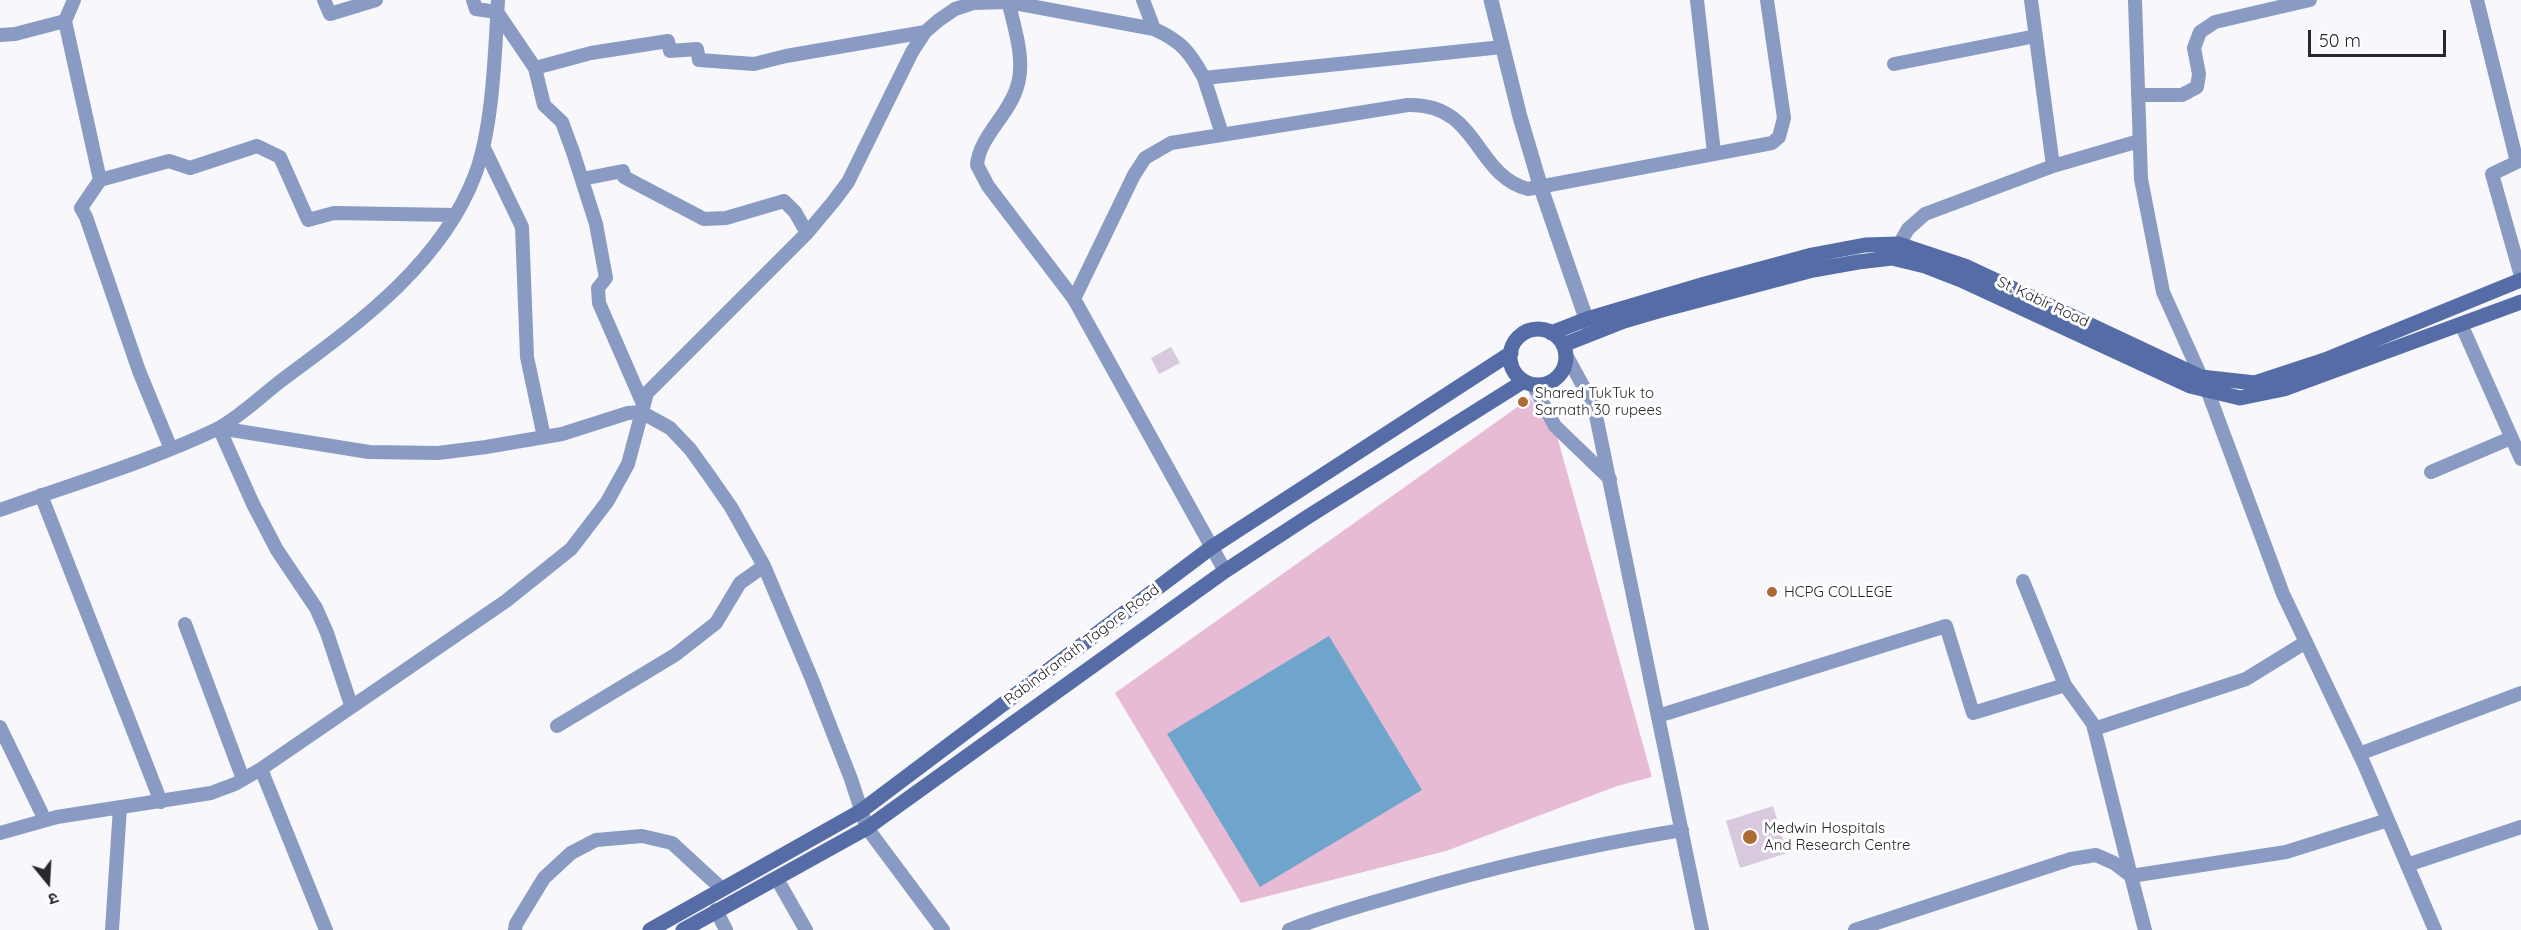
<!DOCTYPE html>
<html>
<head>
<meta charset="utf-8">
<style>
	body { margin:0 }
	#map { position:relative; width:2521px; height:930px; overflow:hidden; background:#f7f7fc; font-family:Quicksand,"Noto Sans Devanagari",sans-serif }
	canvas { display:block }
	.north { position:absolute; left:18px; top:852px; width:60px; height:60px; -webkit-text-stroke:4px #fff; paint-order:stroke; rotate:162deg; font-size:16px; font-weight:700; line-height:24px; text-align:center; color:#282730 }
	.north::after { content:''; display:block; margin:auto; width:21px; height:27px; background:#282730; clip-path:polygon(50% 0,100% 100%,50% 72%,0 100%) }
	.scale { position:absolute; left:2308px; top:30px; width:138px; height:27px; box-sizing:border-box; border:3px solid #282730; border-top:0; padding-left:8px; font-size:18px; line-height:21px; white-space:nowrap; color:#282730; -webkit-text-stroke:4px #fff; paint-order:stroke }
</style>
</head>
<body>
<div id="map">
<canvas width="2521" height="930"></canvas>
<div class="north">उ</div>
<div class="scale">50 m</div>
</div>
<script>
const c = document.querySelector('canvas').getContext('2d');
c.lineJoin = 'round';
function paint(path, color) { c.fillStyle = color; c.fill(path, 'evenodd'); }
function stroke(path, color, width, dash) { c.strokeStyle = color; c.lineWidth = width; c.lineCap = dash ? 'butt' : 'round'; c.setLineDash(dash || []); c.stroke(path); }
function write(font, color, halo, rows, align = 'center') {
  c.font = font + ' Quicksand,sans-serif'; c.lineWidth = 6; c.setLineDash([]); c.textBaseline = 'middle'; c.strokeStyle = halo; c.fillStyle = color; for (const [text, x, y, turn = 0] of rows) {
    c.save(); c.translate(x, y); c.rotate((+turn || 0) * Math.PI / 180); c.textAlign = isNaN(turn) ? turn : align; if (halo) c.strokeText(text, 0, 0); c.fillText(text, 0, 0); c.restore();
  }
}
const green = new Path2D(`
	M 1530,398 L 1557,436 L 1652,777 L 1617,786 L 1446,851 L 1241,903 L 1115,693 Z`);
const water = new Path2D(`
	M 1329,636 L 1422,790 L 1260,887 L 1167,734 Z`);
const building = new Path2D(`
	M 1171,347 L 1180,363 L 1159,374 L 1151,358 Z
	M 1773,806 L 1787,853 L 1740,868 L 1726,821 Z`);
const minor = new Path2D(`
	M 324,0 L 330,14 L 376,0
	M 473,0 L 476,9 L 497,12 L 535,68
	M 1008,0 C 1014,27 1026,60 1017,87 C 1009,115 979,137 977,165 L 988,186 L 1074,299
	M 1143,0 L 1154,29
	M 1697,0 L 1714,153
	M 2031,0 L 2053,166
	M 2135,0 L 2141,179 L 2163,292 L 2208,392 L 2283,594 L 2364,764 L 2435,930
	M 2477,0 L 2517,162 L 2492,174 L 2521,276
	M 65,21 L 100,180 L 169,161 L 190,168 L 257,146 L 280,157 L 308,220 L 334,213 L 455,215
	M 0,35 L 15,34 L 65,21 L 74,0
	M 1894,64 L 2036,36
	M 1204,78 L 1222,134
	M 2138,95 L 2182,95 L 2197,87 L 2199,74 L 2194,48 L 2200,32 L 2215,22 L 2310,0
	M 484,148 L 522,227 L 527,357 L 544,437
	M 582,179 L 623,171 L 624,177 L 704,219 L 726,218 L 784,201 L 795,212 L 807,233
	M 100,180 L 81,208 L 86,217 L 139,371 L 171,449
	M 1894,253 L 1908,229 L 1925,214 L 2053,166 L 2139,141
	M 2461,324 L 2521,459
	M 1565,353 L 1594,406 L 1702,930
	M 1533,385 L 1555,426 L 1610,479
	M 643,404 L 599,303 L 598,288 L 606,278 L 596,224 L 573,152 L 562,122 L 544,105 L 535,68 L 591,53 L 668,41 L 670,51 L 697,49 L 699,60 L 754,64 L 786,56 L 925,32
	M 219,428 L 369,452 L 438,453 L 486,447 L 562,434 L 628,413 L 641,412 L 670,428 L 690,449 L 708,474 L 731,507 L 764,566 L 811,677 L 851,779 L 867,828 L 943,930
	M 219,428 L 253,504 L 277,550 L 316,608 L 327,633 L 351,705
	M 2431,472 L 2511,438
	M 41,495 L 161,802
	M 0,510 C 72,484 148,462 217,429 C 240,417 261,396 282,380 C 356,325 441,265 475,175 C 493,128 495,51 498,0
	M 1225,571 L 1074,299 L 1134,175 L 1145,158 L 1171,143 L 1408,105 C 1479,103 1474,175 1528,189 L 1772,143 L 1779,137 L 1784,118 L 1767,0
	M 2023,581 L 2065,685 L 2093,724 L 2131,876 L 2286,852 L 2388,820
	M 185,624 L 243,779
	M 1658,716 L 1946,626 L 1973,713 L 2065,685
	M 557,726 L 675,655 L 716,623 L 740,583 L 764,566
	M 0,727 L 45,820
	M 2094,729 L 2246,679 L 2306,642
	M 2359,754 L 2521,693
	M 0,833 L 57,817 L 211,793 L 235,784 L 261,769
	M 2407,865 L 2521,827
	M 777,879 L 806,930
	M 716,910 L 726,930
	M 112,930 L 120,807
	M 326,930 L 261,769 L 506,601 L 571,549 L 607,502 L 628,464 L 647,393 L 807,233 L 833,202 L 848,182 L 912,52 L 925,32 L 939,20 L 955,9 L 973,3 L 1009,2 L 1154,29 C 1181,41 1190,52 1204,78 L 1502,47
	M 515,930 L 516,924 L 544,878 L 571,853 L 596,840 L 642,836 L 672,843 L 722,889
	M 1289,930 C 1324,916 1361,906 1398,895 C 1492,867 1584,846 1682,830
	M 1855,930 L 2071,859 L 2096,855 L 2114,863 L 2131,876 L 2145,930`);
const tertiary = new Path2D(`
	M 1491,0 L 1520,117 L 1541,188 L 1590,330`);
const secondary = new Path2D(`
	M1510 357a28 28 0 1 1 56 0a28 28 0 1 1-56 0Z
	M 1551,333 L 1587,319 L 1705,284 L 1812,255 L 1865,245 L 1899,244 L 1965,266 L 2201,377 L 2255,383 L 2325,360 L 2521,280
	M 1563,345 L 1624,321 L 1658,311 L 1813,270 L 1858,262 L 1892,258 L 1925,266 L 1961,280 L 2190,386 L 2240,398 L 2284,389 L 2521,302
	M 650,930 L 861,811 L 1212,547 L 1511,353
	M 683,930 L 867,828 L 1225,571 L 1309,516 L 1524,381`);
const markers = [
	[1523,402,6,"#ab6b34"],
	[1772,592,6,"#ab6b34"],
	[1750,837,8,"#ab6b34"]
];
const streetNames = [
	["St. Kabir Road",2043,302,25],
	["Rabindranath Tagore Road",1082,645,-37]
];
const poiNames = [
	["Shared TukTuk to",1535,393],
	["Sarnath 30 rupees",1535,410],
	["HCPG COLLEGE",1784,592],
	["Medwin Hospitals",1764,828],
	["And Research Centre",1764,845]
];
paint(green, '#e8bbd5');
paint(water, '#6fa4cc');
paint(building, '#d9c9df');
stroke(minor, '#899ac3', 14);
stroke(tertiary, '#899ac3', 15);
stroke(secondary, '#556ca7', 15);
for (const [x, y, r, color] of markers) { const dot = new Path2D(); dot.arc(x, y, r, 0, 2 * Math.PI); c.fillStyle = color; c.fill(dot); stroke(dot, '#fff', 2); }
write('15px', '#282730', '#fff', streetNames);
write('15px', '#282730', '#fff', poiNames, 'left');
</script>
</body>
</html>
